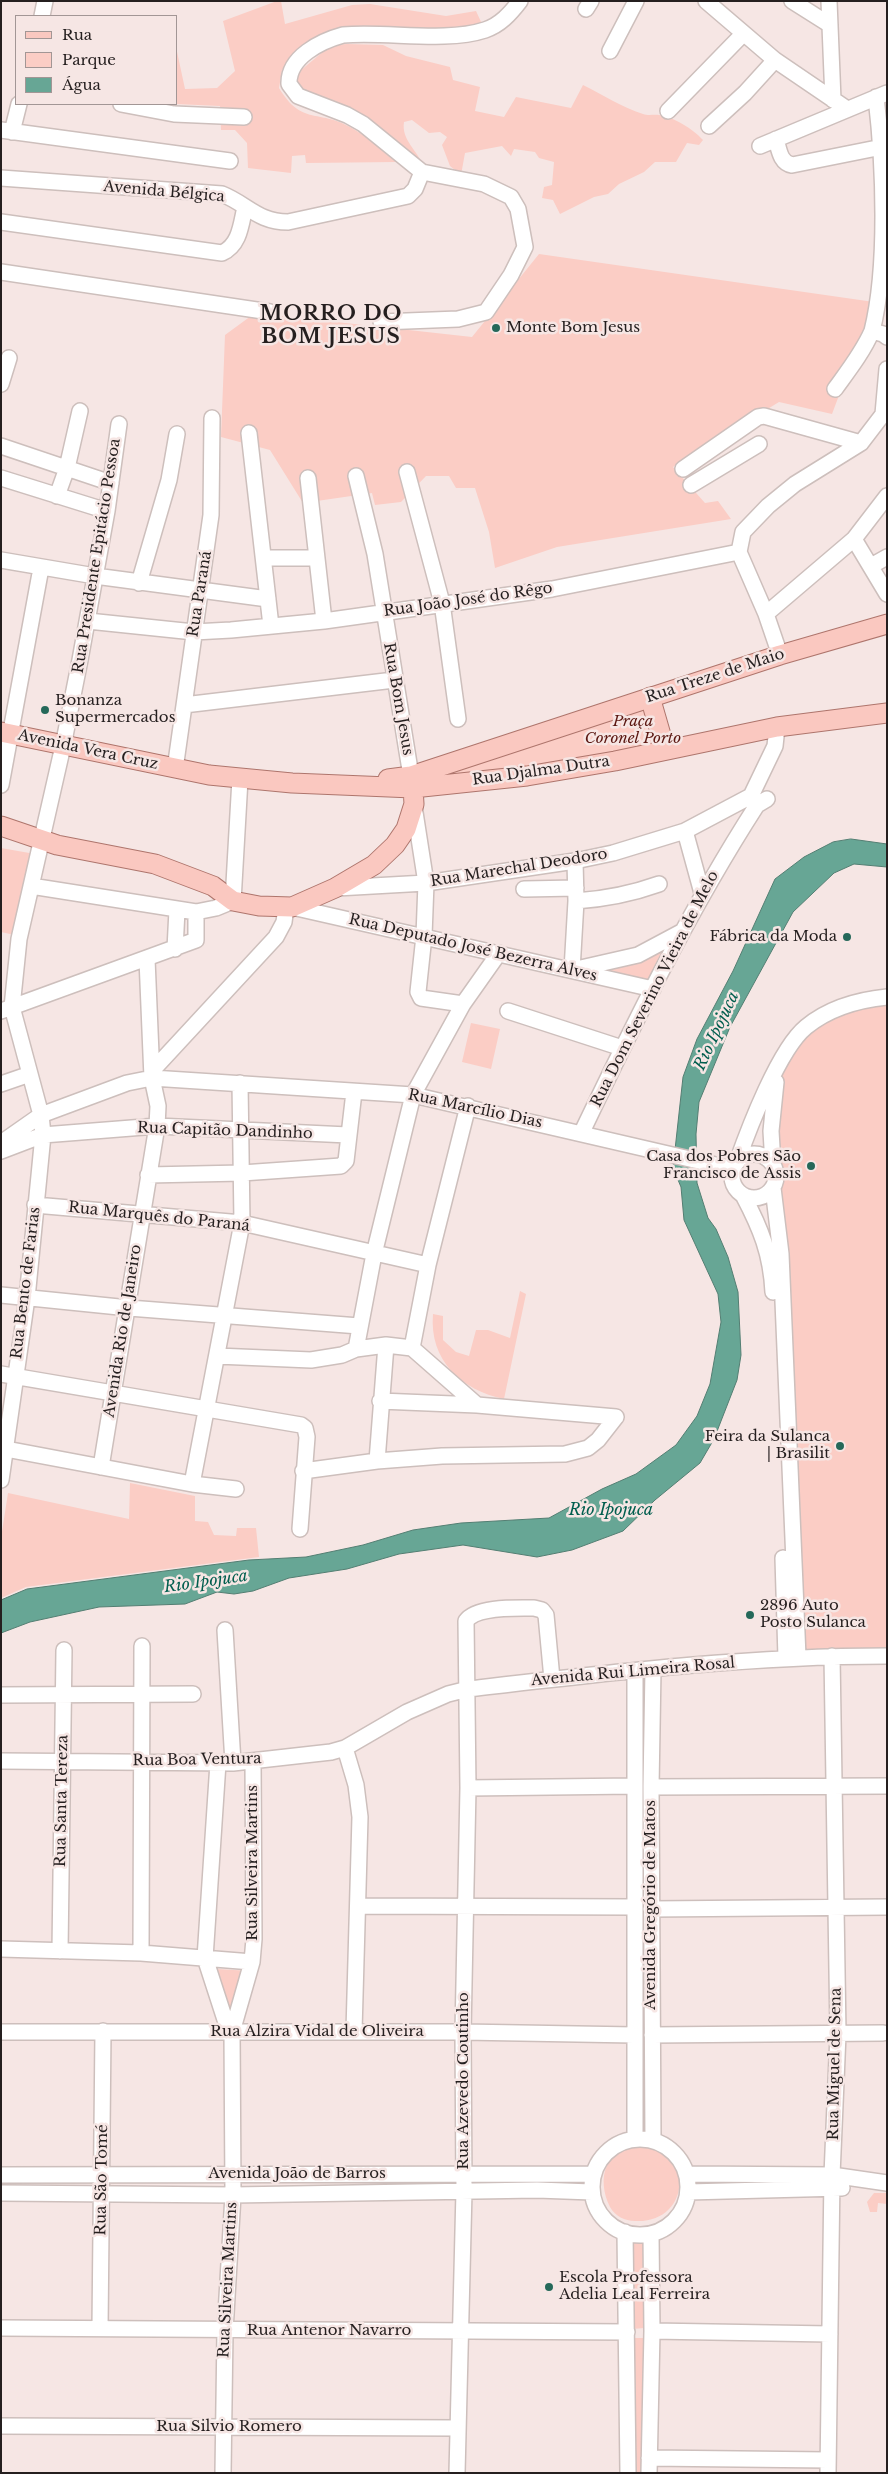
<!DOCTYPE html>
<html>
<head>
<meta charset="utf-8">
<style>
	body { margin:0 }
	#map { position:relative; width:888px; height:2474px; overflow:hidden; background:#f6e6e4; font-family:"Libre Baskerville",serif }
	canvas { display:block }
	.frame { position:absolute; inset:0; border:2px solid #251f1f; pointer-events:none }
	.legend { position:absolute; left:15px; top:15px; width:162px; height:90px; box-sizing:border-box; background:#f6e6e4; border:1px solid #a29695; margin:0; padding:6px 9px; list-style:none; font-size:15px; color:#251f1f }
	.legend li { display:flex; align-items:center; gap:10px; height:25px }
	.legend b { width:25px; border:1px solid #a29695 }
</style>
</head>
<body>
<div id="map">
<canvas width="888" height="2474"></canvas>
<div class="frame"></div>
<ul class="legend">
<li><b style="height:6px;background:#fac8c0"></b>Rua</li>
<li><b style="height:14px;background:#fbcdc5"></b>Parque</li>
<li><b style="height:14px;background:#67a695"></b>Água</li>
</ul>
</div>
<script>
const c = document.querySelector('canvas').getContext('2d');
c.lineJoin = 'round';
function paint(path, color) { c.fillStyle = color; c.fill(path, 'evenodd'); }
function stroke(path, color, width, dash) { c.strokeStyle = color; c.lineWidth = width; c.lineCap = dash ? 'butt' : 'round'; c.setLineDash(dash || []); c.stroke(path); }
function write(font, color, halo, rows, align = 'center') {
  c.font = font + ' "Libre Baskerville",serif'; c.lineWidth = 5; c.setLineDash([]); c.textBaseline = 'middle'; c.strokeStyle = halo; c.fillStyle = color; for (const [text, x, y, turn = 0] of rows) {
    c.save(); c.translate(x, y); c.rotate((+turn || 0) * Math.PI / 180); c.textAlign = isNaN(turn) ? turn : align; if (halo) c.strokeText(text, 0, 0); c.fillText(text, 0, 0); c.restore();
  }
}
const green = new Path2D(`
	M 277,1 L 281,1 L 285,24 L 352,5 L 370,4 L 446,16 L 476,11 L 482,24 L 455,31 L 353,29 L 291,59 L 282,70 L 279,88 C 302,126 318,109 350,127 C 367,136 382,151 396,162 L 306,163 L 305,155 L 292,156 L 291,173 L 248,168 L 247,143 L 235,130 L 221,130 L 220,106 L 176,104 L 176,47 L 185,89 L 217,88 L 235,71 L 223,21 Z
	M 347,44 L 383,45 L 406,56 L 450,67 L 453,80 L 480,87 L 475,111 L 504,117 L 516,97 L 571,108 L 583,85 C 603,95 622,107 643,114 C 649,116 654,114 659,115 C 674,117 693,129 703,140 L 699,145 L 687,143 L 676,162 L 655,162 L 644,172 L 619,184 L 608,194 L 594,197 L 560,214 L 553,200 L 542,198 L 544,187 L 552,185 L 554,162 L 539,158 L 535,152 L 514,149 L 511,156 L 502,146 L 465,153 L 461,175 L 450,166 L 442,145 L 447,137 L 440,132 L 429,133 L 412,120 L 404,122 C 401,140 418,151 424,167 L 303,95 L 295,80 L 300,71 L 331,45 Z
	M 539,254 L 874,302 L 832,414 L 779,402 L 673,467 L 705,503 L 718,501 L 731,519 L 557,547 L 495,568 L 489,532 L 475,488 L 456,488 L 449,476 L 426,476 L 401,502 L 375,505 L 372,493 L 303,503 L 270,450 L 221,437 L 225,335 L 255,313 L 472,337 Z
	M 653,699 L 666,747 L 431,786 L 426,774 Z
	M 1,848 L 35,854 L 19,936 L 1,932 Z
	M 676,937 L 651,984 L 591,967 Z
	M 878,1005 L 887,1005 L 887,1650 L 799,1649 L 777,1148 L 779,1092 L 784,1068 L 807,1032 L 827,1021 L 851,1011 Z
	M 471,1023 L 500,1029 L 491,1069 L 462,1062 Z
	M 520,1291 L 526,1294 L 504,1399 C 461,1390 429,1360 433,1314 L 443,1316 L 443,1340 L 456,1352 L 469,1356 L 476,1330 L 488,1330 L 510,1338 Z
	M 130,1483 L 195,1496 L 195,1521 L 208,1522 L 214,1535 L 236,1536 L 237,1528 L 256,1528 L 259,1557 L 26,1587 L 1,1598 L 1,1538 L 8,1493 L 129,1519 Z
	M 216,1969 L 251,1971 L 234,2031 Z
	M 640,2145 C 696,2149 691,2224 635,2221 C 625,2221 615,2216 610,2207 C 596,2178 605,2148 640,2145 Z
	M 874,2193 L 887,2193 L 887,2204 L 878,2203 L 877,2212 L 870,2212 L 867,2202 Z
	M 631,2238 L 646,2238 L 645,2328 L 631,2329 Z
	M 632,2338 L 645,2338 L 645,2473 L 632,2473 Z`);
const water = new Path2D(`
	M 851,839 L 887,844 L 887,867 L 854,864 L 834,873 L 793,912 L 730,1027 L 699,1102 L 696,1134 L 697,1183 L 708,1218 L 716,1229 L 728,1257 L 738,1292 L 741,1355 L 737,1380 L 714,1439 L 700,1463 L 655,1500 L 623,1531 L 572,1550 L 537,1557 L 463,1545 L 399,1554 L 347,1569 L 289,1578 L 253,1591 L 234,1594 L 217,1592 L 185,1604 L 99,1607 L 30,1622 L 1,1633 L 1,1600 L 27,1589 L 249,1560 L 306,1557 L 363,1545 L 413,1530 L 461,1523 L 549,1518 L 602,1489 L 636,1474 L 676,1445 L 697,1416 L 710,1384 L 721,1322 L 718,1294 L 684,1220 L 681,1187 L 673,1168 L 683,1077 L 697,1039 L 733,971 L 775,879 L 804,857 L 833,842 Z`);
const minor = new Path2D(`
	M 706,1 L 775,60 L 847,109
	M 792,1 L 830,25
	M 829,1 L 833,100
	M 586,9 L 591,1
	M 42,16 L 45,1
	M 610,51 L 636,1
	M 121,104 L 174,114 L 244,117
	M 668,111 L 743,34
	M 709,126 L 745,93 L 775,60
	M 1,130 L 230,161
	M 12,132 L 19,104
	M 776,139 C 779,149 780,163 792,165 L 882,147
	M 760,146 L 887,93
	M 1,178 L 222,194 C 247,204 258,222 288,222 L 408,196 L 415,189 L 422,172
	M 1,222 L 222,253 C 240,245 241,224 245,207
	M 1,272 L 270,312
	M 381,322 L 458,319 L 486,312 L 511,275 L 525,247 L 518,209 L 511,197 L 484,184 L 422,172 L 363,124 L 347,115 L 298,96 L 289,84 C 288,57 321,41 343,35 C 387,31 445,43 485,30 C 500,25 510,14 520,1
	M 872,331 L 883,334 L 887,337
	M 1,384 L 9,358
	M 835,389 C 848,371 863,352 872,331 C 888,267 884,165 876,97
	M 883,414 L 887,369
	M 249,433 L 271,626
	M 1,446 L 111,483
	M 683,469 L 758,417 L 764,416 L 861,443
	M 407,472 L 442,603 L 458,719
	M 356,476 L 375,554 L 411,776
	M 1,478 L 107,511
	M 308,478 L 324,621
	M 691,485 L 759,444
	M 57,496 L 67,468 L 80,411
	M 854,539 L 887,594
	M 739,552 L 743,532 L 768,506 L 795,484 L 861,443 L 887,409
	M 739,552 L 766,614 L 780,655
	M 264,558 L 317,558
	M 1,560 L 95,576 L 268,599
	M 871,566 L 887,557
	M 139,583 L 169,480 L 177,434
	M 766,614 L 854,539 L 887,496
	M 88,621 L 194,632 L 231,630 L 324,621 L 552,589 L 739,552
	M 184,705 L 394,680
	M 175,769 L 211,515 L 212,418
	M 1,785 L 41,568
	M 414,806 L 426,883 L 424,936 L 418,992 L 421,998 L 463,1004
	M 685,831 L 702,893
	M 575,861 L 576,901 L 572,970 L 638,955 L 683,931
	M 31,886 L 196,912 L 216,908 L 233,901 L 240,779
	M 337,888 L 426,883 L 575,861 L 613,853 L 685,831 L 751,796 L 775,746 L 777,727
	M 524,889 L 576,888
	M 576,901 C 606,899 631,894 659,884
	M 292,907 L 653,989
	M 175,949 L 177,910
	M 1,1011 L 196,940 L 196,912
	M 508,1011 L 622,1048
	M 152,1071 L 276,937 L 284,922 L 286,907
	M 1,1084 L 30,1074
	M 582,1132 C 635,1021 690,909 757,805 L 767,799
	M 1,1143 L 41,1115 L 127,1083 L 152,1078 L 413,1095 L 733,1169
	M 1,1151 L 43,1135 L 157,1126 L 348,1135
	M732 1176a22 22 0 1 1 44 0a22 22 0 1 1-44 0Z
	M 737,1162 C 749,1128 779,1049 806,1027 C 829,1008 857,1000 887,997
	M 773,1164 L 771,1131 L 776,1082
	M 148,1175 L 242,1173 L 341,1166 L 346,1161 L 354,1092
	M 773,1188 L 781,1254 L 798,1657
	M 743,1195 C 761,1229 771,1254 773,1292
	M 35,1205 L 242,1223 L 428,1265
	M 1,1295 L 129,1308 L 359,1326
	M 412,1348 L 428,1265 L 468,1106
	M 412,1348 L 477,1405
	M 356,1349 L 374,1254 L 413,1095 L 463,1004 L 499,953
	M 217,1356 L 311,1360 L 342,1355 L 356,1349 L 386,1345 L 412,1348
	M 1,1374 L 301,1425 L 305,1428 L 307,1437 L 300,1529
	M 380,1401 L 477,1405 L 616,1417
	M 1,1448 L 192,1484 L 236,1489
	M 377,1461 L 386,1345
	M 101,1467 L 157,1126 L 158,1106 L 152,1078 L 147,959
	M 303,1471 L 377,1461 L 442,1456 L 565,1454 L 588,1448 L 598,1440 L 616,1417
	M 1,1480 L 27,1298 L 43,1135 L 41,1115 L 12,1007 L 19,939 L 63,746 L 80,660 L 107,511 L 119,424
	M 192,1484 L 242,1223 L 240,1083
	M 783,1558 L 786,1658
	M 225,1630 L 233,1763
	M 1,1695 L 193,1694
	M 345,1748 L 356,1785 L 360,1817 L 354,2031
	M 1,1761 L 233,1763 L 331,1752 L 345,1748 L 407,1712 L 448,1694 L 468,1689 C 607,1673 747,1656 887,1656
	M 218,1763 L 205,1958 L 229,2032
	M 651,1787 L 887,1786
	M 468,1788 L 634,1786
	M 359,1906 L 634,1907
	M 651,1909 L 887,1907
	M 1,1949 L 141,1953 L 252,1962
	M 60,1951 L 64,1650
	M 141,1953 L 142,1646
	M 1,2032 L 463,2032 L 634,2035
	M 652,2035 L 883,2033
	M 635,2138 L 635,1671
	M592 2187a48 48 0 1 1 96 0a48 48 0 1 1-96 0Z
	M 653,2140 L 651,1787 L 653,1669
	M 687,2174 L 832,2175 L 887,2183
	M 1,2175 L 593,2174
	M 688,2192 L 842,2188
	M 1,2193 L 233,2195 L 537,2190 L 592,2192
	M 625,2232 L 628,2473
	M 1,2328 L 627,2332
	M 100,2328 L 103,2031
	M 652,2331 L 830,2334
	M 1,2426 L 457,2428
	M 649,2458 L 828,2460
	M 223,2473 L 225,2331 L 233,2195 L 232,2032 L 252,1962 L 254,1939 L 253,1761
	M 457,2473 L 464,2191 L 463,2032 L 468,1788 L 466,1621 C 476,1606 517,1608 534,1608 L 542,1610 L 546,1615 L 552,1679
	M 649,2473 L 652,2331 L 651,2234
	M 828,2473 L 832,2175 L 838,2034 L 832,1656`);
const major = new Path2D(`
	M 650,697 L 665,749
	M 1,732 L 209,775 L 292,783 L 413,788 L 527,776 L 615,761 L 777,727 L 887,713
	M 388,779 L 411,776 L 780,655 L 887,624
	M 1,826 L 57,845 L 155,864 L 213,886 L 233,901 L 259,906 L 292,907 L 335,888 L 374,865 L 395,845 L 406,829 L 414,804 L 413,788`);
const markers = [
	[496,328,5,"#256859"],
	[45,710,5,"#256859"],
	[847,937,5,"#256859"],
	[811,1166,5,"#256859"],
	[840,1446,5,"#256859"],
	[750,1615,5,"#256859"],
	[549,2287,5,"#256859"]
];
const streetNames = [
	["Avenida Bélgica",164,192,5],
	["Rua Presidente Epitácio Pessoa",97,556,-81],
	["Rua Paraná",200,594,-81],
	["Rua João José do Rêgo",468,600,-8],
	["Rua Treze de Maio",715,676,-18],
	["Rua Bom Jesus",398,699,80],
	["Avenida Vera Cruz",88,750,12],
	["Rua Djalma Dutra",541,771,-8],
	["Rua Marechal Deodoro",519,868,-9],
	["Rua Deputado José Bezerra Alves",473,948,13],
	["Rua Dom Severino Vieira de Melo",655,989,-63],
	["Rua Marcílio Dias",475,1109,12],
	["Rua Capitão Dandinho",225,1131,2],
	["Rua Marquês do Paraná",159,1217,6],
	["Rua Bento de Farias",26,1283,-83],
	["Avenida Rio de Janeiro",123,1331,-81],
	["Avenida Rui Limeira Rosal",633,1672,-5],
	["Rua Boa Ventura",197,1760,-1],
	["Rua Santa Tereza",62,1801,-89],
	["Rua Silveira Martins",253,1863,-90],
	["Avenida Gregório de Matos",651,1905,-90],
	["Rua Alzira Vidal de Oliveira",317,2032],
	["Rua Miguel de Sena",835,2064,-89],
	["Rua Azevedo Coutinho",464,2081,-90],
	["Avenida João de Barros",297,2174],
	["Rua São Tomé",102,2180,-89],
	["Rua Silveira Martins",228,2280,-87],
	["Rua Antenor Navarro",329,2331],
	["Rua Silvio Romero",229,2427]
];
const poiNames = [
	["Monte Bom Jesus",506,328],
	["Bonanza",55,701],
	["Supermercados",55,718],
	["Fábrica da Moda",837,937,"right"],
	["Casa dos Pobres São",801,1157,"right"],
	["Francisco de Assis",801,1174,"right"],
	["Feira da Sulanca",830,1437,"right"],
	["| Brasilit",830,1454,"right"],
	["2896 Auto",760,1606],
	["Posto Sulanca",760,1623],
	["Escola Professora",559,2278],
	["Adelia Leal Ferreira",559,2295]
];
const parkNames = [
	["Praça",633,722],
	["Coronel Porto",633,739]
];
const waterNames = [
	["Rio Ipojuca",717,1031,-65],
	["Rio Ipojuca",611,1510],
	["Rio Ipojuca",206,1582,-8]
];
const districtNames = [
	["MORRO DO",331,314],
	["BOM JESUS",331,337]
];
paint(green, '#fbcdc5');
paint(water, '#67a695');
stroke(water, '#537e72', 1);
stroke(minor, '#cdbfbc', 18);
stroke(major, '#ae756c', 21);
stroke(minor, '#fff', 15);
stroke(major, '#fac8c0', 19);
for (const [x, y, r, color] of markers) { const dot = new Path2D(); dot.arc(x, y, r, 0, 2 * Math.PI); c.fillStyle = color; c.fill(dot); stroke(dot, '#f6e6e4', 2); }
write('15px', '#251f1f', '#f6e6e4', streetNames);
write('15px', '#251f1f', '#f6e6e4', poiNames, 'left');
write('italic 15px', '#5b1711', '#f6e6e4', parkNames);
write('italic 16px', '#025e4e', '#f6e6e4', waterNames);
c.letterSpacing = '1px';
write('bold 20px', '#251f1f', '#f6e6e4', districtNames);
c.letterSpacing = '0px';
</script>
</body>
</html>
